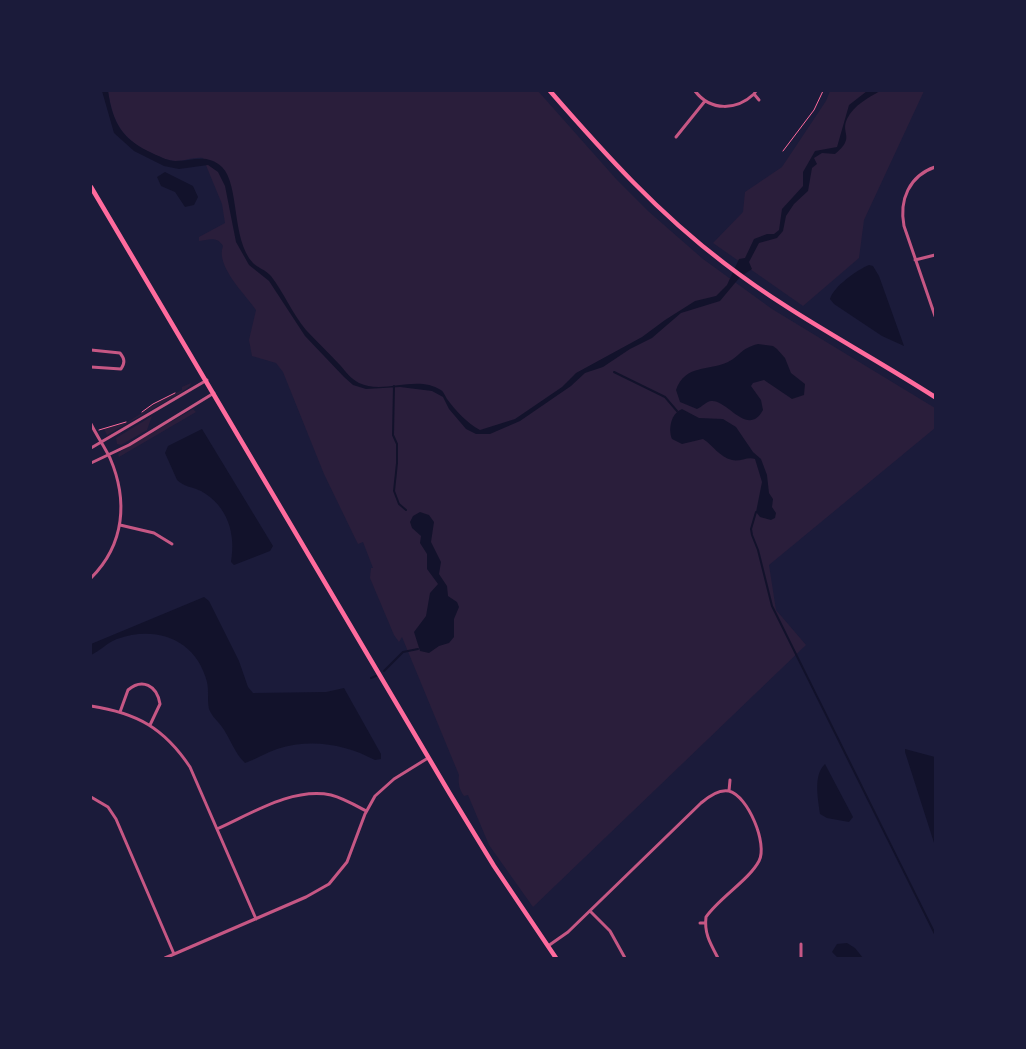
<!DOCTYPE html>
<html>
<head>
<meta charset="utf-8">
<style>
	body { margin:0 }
	#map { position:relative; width:1026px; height:1049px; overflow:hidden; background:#1b1b3a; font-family:Inter,sans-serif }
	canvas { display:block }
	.frame { position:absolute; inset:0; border:92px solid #1b1b3a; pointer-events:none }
</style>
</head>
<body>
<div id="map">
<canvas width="1026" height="1049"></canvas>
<div class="frame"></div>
</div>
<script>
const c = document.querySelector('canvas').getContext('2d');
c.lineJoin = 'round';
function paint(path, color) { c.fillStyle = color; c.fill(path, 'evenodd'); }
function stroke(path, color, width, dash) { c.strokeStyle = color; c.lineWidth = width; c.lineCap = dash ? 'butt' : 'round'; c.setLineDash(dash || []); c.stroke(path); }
const green = new Path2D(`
	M 108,91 L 538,91 L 617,180 L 648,211 L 703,259 L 772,309 L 935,408 L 935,428 L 769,565 L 776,610 L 806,645 L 533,907 L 489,845 L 468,795 L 464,796 C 459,789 458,783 459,775 L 402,637 L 399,642 L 394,635 L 370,578 L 371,568 L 373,568 L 363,542 L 358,544 L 355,538 L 324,474 L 283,372 L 276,363 L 252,356 L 249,340 L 256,310 C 246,295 215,266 223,246 C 217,236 209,240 199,241 L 199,237 L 225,223 L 222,204 L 203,158 C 193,157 185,161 176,161 C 168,161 160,157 153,154 C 123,140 113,124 108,91 Z
	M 830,91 L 924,91 L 864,220 L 859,258 L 803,306 L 713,243 L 743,212 L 745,192 L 782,167 L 826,101 Z
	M 191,383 L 190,386 L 182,392 L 107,435 L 104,429 L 128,422 L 160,401 L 182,390 L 182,387 Z
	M 193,409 L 196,412 L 119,457 L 118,454 L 121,451 Z
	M 152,416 L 147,430 L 121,445 L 117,444 L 116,438 Z`);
const water = new Path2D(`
	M 102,91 L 108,91 C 113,125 123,140 154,154 C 161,157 168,161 175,161 C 193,161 207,153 222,167 C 240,185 231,239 253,263 C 258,268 266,270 271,276 C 284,293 292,313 306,330 C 317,342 329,353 340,365 C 346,372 350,378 359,383 C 384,395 416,374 441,390 C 444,392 445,396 447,399 C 456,411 467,423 480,430 L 515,419 L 562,387 L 576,373 L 642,337 L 665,320 L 695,301 L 716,296 L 727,285 L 739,259 L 745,258 L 754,239 L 767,234 L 774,234 L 779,230 L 782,209 L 803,186 L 803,172 L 815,151 L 837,147 L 849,105 L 867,91 L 880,91 C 868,98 854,105 847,119 C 840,134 856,137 835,154 L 822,153 L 814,158 L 817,164 L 812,168 L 808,191 L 794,204 L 786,216 L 783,231 L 777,238 L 759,243 L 749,262 L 752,269 L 740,277 L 720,301 L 681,313 L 652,338 L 630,349 L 603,367 L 585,373 L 571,386 L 520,421 L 490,434 L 476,434 L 466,429 L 449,409 L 443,397 L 432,391 L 400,387 L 366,389 L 353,385 L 344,377 L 305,336 L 269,281 L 249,265 L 236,242 L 225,186 L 218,172 L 208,165 L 179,169 L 164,166 L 134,151 L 114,133 Z
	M 165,172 L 193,186 L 198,197 L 194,205 L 185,207 L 175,192 L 161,186 L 157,177 Z
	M 869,265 L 873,266 L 879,276 L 904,346 L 882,336 L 834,304 L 830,299 C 834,286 857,270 869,265 Z
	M 758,344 L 773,346 L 777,349 L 785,358 L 791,373 L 805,384 L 804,395 L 792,399 L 764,380 L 753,383 L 751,386 L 761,400 L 763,410 C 748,438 727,399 711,401 C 707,401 702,407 697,409 L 680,402 L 676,390 C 685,364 709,371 728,362 C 740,356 741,348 758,344 Z
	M 682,409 L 699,418 L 723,419 L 736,427 L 753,452 L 761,459 L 767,475 L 769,493 L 773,499 L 772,507 L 776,513 L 775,518 L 771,520 L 760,517 L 756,512 L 762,482 L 755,459 C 748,456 740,462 732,460 C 719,457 713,445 703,439 L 682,444 L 672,439 C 668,429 671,413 682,409 Z
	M 202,429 L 273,546 L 270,551 L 234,565 L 231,562 C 236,534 228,506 201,491 C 193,487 184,487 177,480 L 165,453 L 168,446 Z
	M 420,512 L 429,515 L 434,522 L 431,542 L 441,562 L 439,574 L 447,586 L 448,596 L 457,602 L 459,607 L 454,619 L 454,637 L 449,643 L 439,646 L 429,653 L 420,651 L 414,632 L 426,616 L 430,593 L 438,584 L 427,569 L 427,554 L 420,543 L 421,536 L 412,528 L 410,522 L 413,516 Z
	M 204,597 L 209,601 L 239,661 L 248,687 L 253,693 L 326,692 L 344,688 L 381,754 L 381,759 L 375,760 C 345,744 311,738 277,749 C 266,753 256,759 245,763 C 235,754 230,738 222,727 C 218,721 212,717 209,709 C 207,700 209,691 207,682 C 196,639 156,625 117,639 C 108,642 100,651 91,655 L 91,644 Z
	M 905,749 L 935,757 L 935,846 L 905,752 Z
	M 825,764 L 853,817 L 849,822 L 827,818 L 820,814 C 818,798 813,775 825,764 Z
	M 847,943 L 855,948 L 863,958 L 838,958 L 832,952 L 837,944 Z`);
const stream = new Path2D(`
	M 614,372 L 665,397 L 677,411
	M 394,386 L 393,435 L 397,444 L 397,463 L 394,491 L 399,504 L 406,510
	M 756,512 L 751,529 L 752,535 L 758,550 L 772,606 L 935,934
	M 384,671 L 403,652 L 418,649
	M 371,678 L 376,676`);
const path = new Path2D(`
	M 783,151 L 814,110 L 823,91
	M 142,412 L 153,404 L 175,393
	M 99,430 L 126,422`);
const minor = new Path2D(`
	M 695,91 C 711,112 737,110 754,94
	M 756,91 L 754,94 L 759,100
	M 676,137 L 705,101
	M 935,167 C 909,176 899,200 904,226 L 935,316
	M 915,260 L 935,255
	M 91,350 L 120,353 C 125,359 125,363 121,369 L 91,367
	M 91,424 C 97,436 104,446 110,458 C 128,500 125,544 91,578
	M 91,448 L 207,380
	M 91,463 L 129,445 L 214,393
	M 120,525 L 154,533 L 172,544
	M 91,706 C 137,713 164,728 190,767 L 256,919
	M 120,712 L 128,690 C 142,678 157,685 160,704 L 150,725
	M 729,791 L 730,780
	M 91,797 L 108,807 L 116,819 L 174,954
	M 217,829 C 251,814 292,787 331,795 C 343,798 355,805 366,811
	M 590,911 L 610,931 L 625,958
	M 700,923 L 705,923
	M 801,944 L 801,958
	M 548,946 L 568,932 L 701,803 C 709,796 719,789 729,791 C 748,796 768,844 759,861 C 749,880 719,898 706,917 C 704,933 710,943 718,958
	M 165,958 L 306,897 L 329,884 L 347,862 L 365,814 L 375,796 L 394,779 L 428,758`);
const secondary = new Path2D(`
	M 91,187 L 450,794 L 494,866 L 556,958`);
const primary = new Path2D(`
	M 550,91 C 604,153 658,213 724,263 C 790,314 865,352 935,397`);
paint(green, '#2a1e3b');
paint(water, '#12122b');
stroke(stream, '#12122b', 2);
stroke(path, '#ff6b9d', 1);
stroke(minor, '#c65784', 3);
stroke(secondary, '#ff6b9d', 4.5);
stroke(primary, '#ff6b9d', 4.5);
</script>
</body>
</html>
